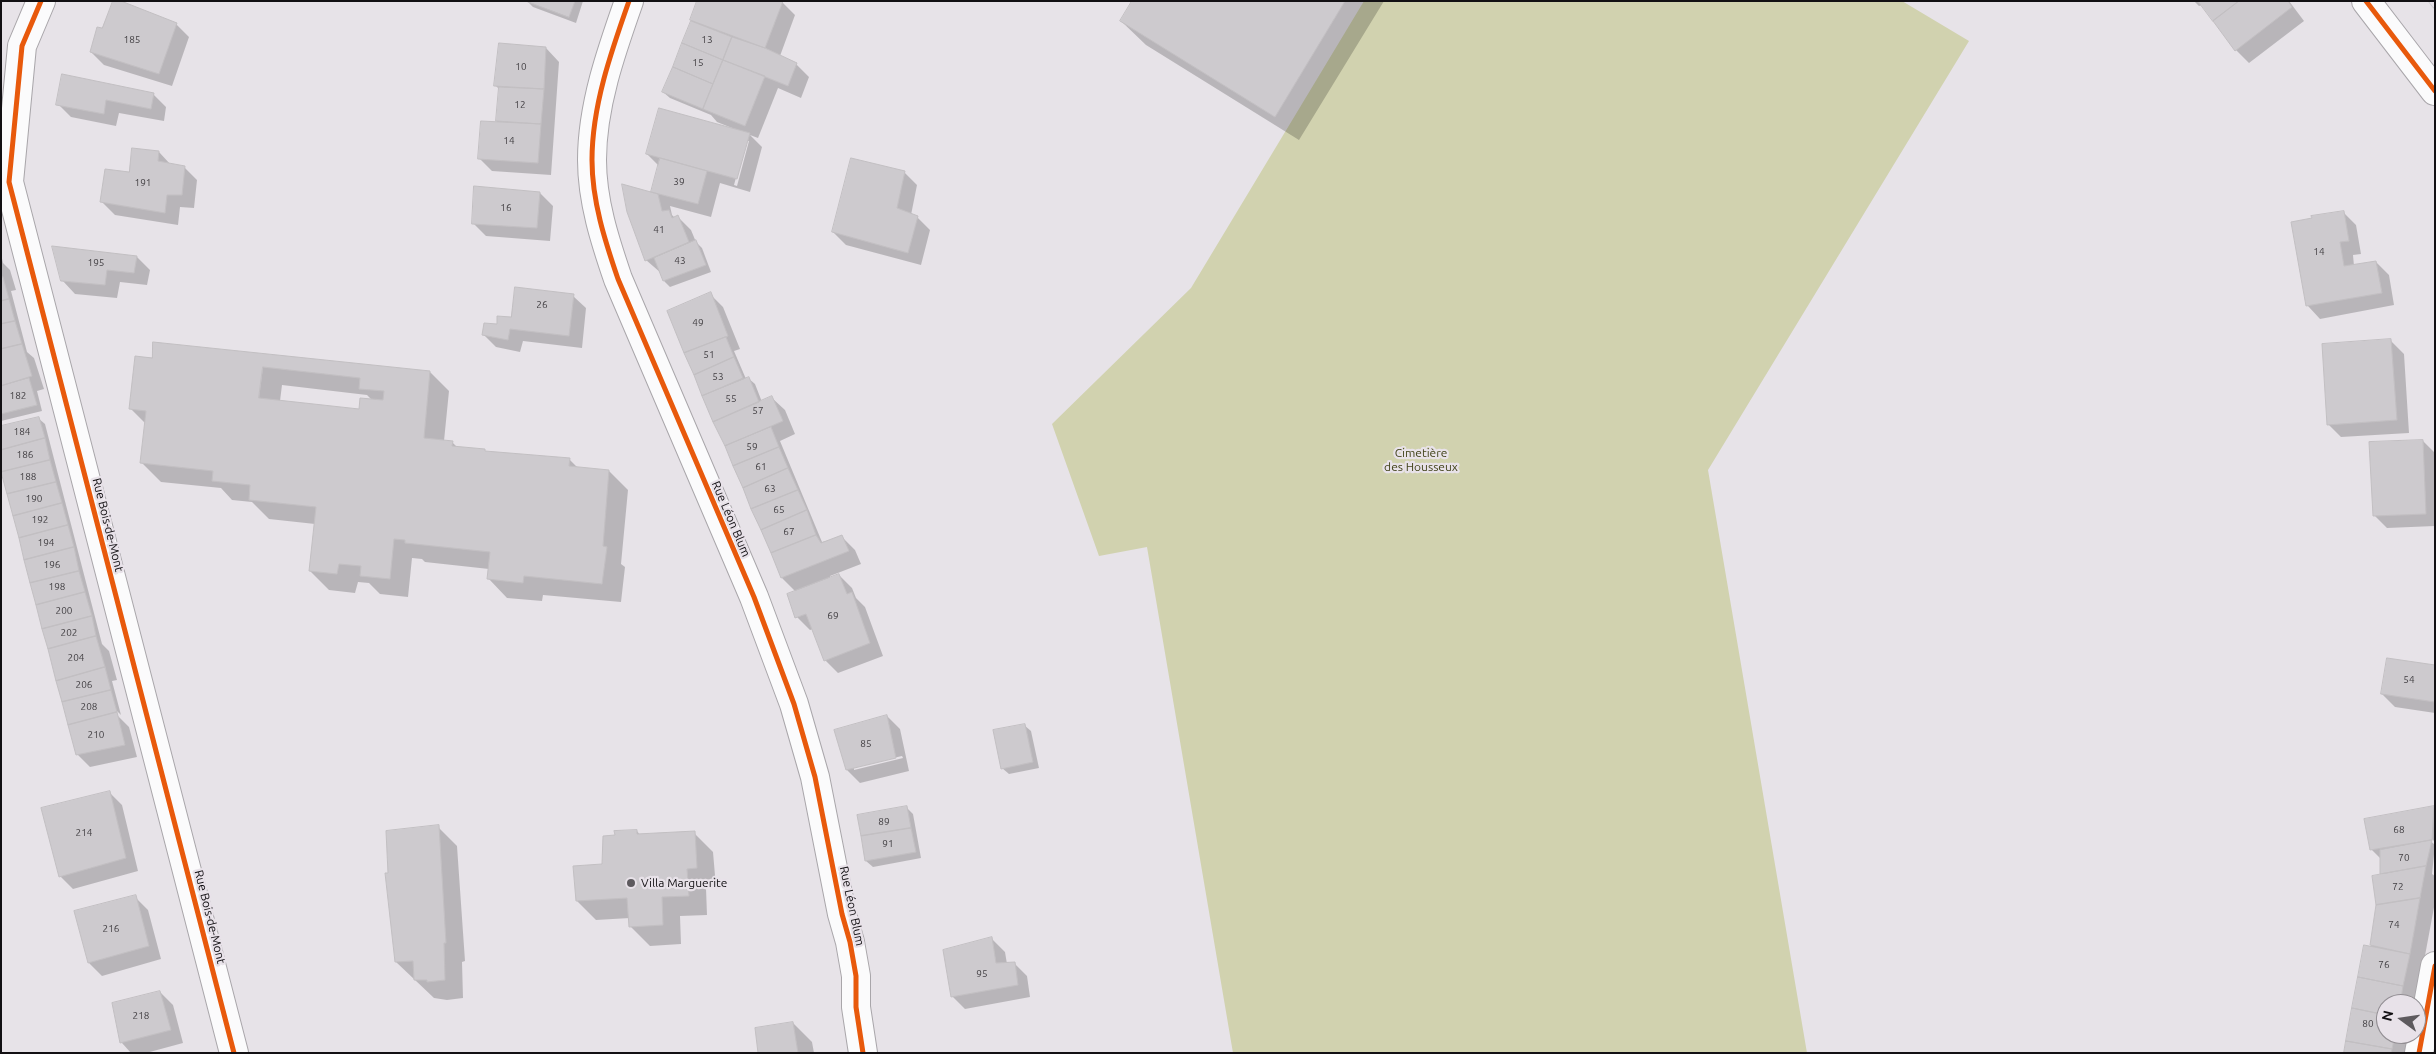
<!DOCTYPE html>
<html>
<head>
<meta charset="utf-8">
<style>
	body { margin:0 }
	#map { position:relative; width:2436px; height:1054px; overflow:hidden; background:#e7e3e8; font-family:Ubuntu,sans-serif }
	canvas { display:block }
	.frame { position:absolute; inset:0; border:2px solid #121013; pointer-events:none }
	.north { position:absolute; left:2376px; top:994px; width:50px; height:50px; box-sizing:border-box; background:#e8e2e9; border:1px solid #928e93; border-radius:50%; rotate:284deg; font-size:14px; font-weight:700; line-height:20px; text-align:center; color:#121013 }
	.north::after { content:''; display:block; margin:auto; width:18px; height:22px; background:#5d5a5e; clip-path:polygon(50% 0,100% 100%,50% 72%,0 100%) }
</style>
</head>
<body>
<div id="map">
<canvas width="2436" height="1054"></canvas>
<div class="frame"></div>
<div class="north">N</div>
</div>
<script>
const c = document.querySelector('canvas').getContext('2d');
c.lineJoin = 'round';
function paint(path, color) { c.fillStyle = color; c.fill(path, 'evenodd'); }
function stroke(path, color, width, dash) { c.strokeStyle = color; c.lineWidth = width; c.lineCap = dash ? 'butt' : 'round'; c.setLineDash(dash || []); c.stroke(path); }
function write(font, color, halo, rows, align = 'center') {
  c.font = font + ' Ubuntu,sans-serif'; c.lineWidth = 4.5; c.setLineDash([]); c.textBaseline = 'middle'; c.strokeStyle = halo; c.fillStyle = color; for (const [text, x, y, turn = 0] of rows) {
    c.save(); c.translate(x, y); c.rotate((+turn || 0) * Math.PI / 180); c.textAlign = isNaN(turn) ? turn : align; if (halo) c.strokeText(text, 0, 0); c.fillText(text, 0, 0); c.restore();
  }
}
const green = new Path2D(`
	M 1364,1 L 1902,1 L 1969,41 L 1708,470 L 1807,1053 L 1233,1053 L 1147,547 L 1099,556 L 1052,424 L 1191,288 Z`);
const shadow = new Path2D(`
	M 527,1 L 583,1 L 576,23 L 533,7 Z
	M 1133,1 L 1384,1 L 1299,140 L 1146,45 L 1121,21 Z
	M 2194,1 L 2289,1 L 2304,21 L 2249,63 L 2236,50 L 2202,5 L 2199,6 Z
	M 782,2 L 795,15 L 780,56 L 796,64 L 809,77 L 801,98 L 778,88 L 758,138 L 750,135 L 762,147 L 750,192 L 720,183 L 711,217 L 670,206 L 672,215 L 675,218 L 678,217 L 691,230 L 696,242 L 702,248 L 711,272 L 670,287 L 664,281 L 661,273 L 646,260 L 652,193 L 659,166 L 647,154 L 732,128 L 717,122 L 711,115 L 670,98 L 663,92 L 692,20 ZM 746,141 L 749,141 L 737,186 L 734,185 Z
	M 176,24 L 189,37 L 172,86 L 104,65 L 91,52 Z
	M 546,48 L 559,62 L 551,175 L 492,171 L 479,158 L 497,122 L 500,90 L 496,86 Z
	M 153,94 L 166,107 L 164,121 L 119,113 L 116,126 L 71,117 L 58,104 Z
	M 159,152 L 171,165 L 184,167 L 197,180 L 194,208 L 180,207 L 178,225 L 115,215 L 102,202 L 130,173 Z
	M 904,172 L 917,185 L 911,215 L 917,217 L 930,230 L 921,265 L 846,245 L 833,232 Z
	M 540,193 L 553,206 L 550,241 L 486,236 L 473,223 Z
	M 2343,212 L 2356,225 L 2361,254 L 2353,255 L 2354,266 L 2376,262 L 2389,275 L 2394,305 L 2320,319 L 2308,306 L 2293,223 Z
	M 53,247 L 137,257 L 150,270 L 147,285 L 120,282 L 117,298 L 75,294 L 62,280 Z
	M 1,254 L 3,263 L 10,270 L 16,290 L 11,291 L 27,352 L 34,358 L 44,389 L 37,391 L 42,411 L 1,421 Z
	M 710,294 L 723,307 L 740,349 L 734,351 L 746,379 L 748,378 L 755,384 L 762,402 L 772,398 L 785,410 L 795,434 L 780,441 L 822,542 L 842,537 L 855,550 L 861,564 L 830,576 L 830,579 L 839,575 L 852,588 L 856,598 L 865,607 L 883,656 L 838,673 L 825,660 L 813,629 L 810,630 L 797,617 L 796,592 L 782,578 L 668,312 Z
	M 573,296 L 586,308 L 582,348 L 523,341 L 520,352 L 496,347 L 483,334 L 512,318 Z
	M 2391,341 L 2404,354 L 2409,433 L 2341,437 L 2328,424 Z
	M 136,357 L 430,372 L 449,391 L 444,441 L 452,442 L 458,448 L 486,453 L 569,459 L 578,468 L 609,471 L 628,490 L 621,564 L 625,567 L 621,602 L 543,595 L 542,601 L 507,598 L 488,578 L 489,569 L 425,562 L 422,559 L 412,558 L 408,597 L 380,594 L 369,583 L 358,582 L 355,593 L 329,590 L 310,571 L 315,524 L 269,519 L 252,502 L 232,500 L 221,488 L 161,482 L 142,463 L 146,424 L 131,409 ZM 282,385 L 367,395 L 372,400 L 360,410 L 280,401 Z
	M 38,418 L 45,424 L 102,644 L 109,651 L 117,680 L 112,681 L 121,715 L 115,709 L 115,713 L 129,727 L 137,757 L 90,767 L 77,754 Z
	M 2423,441 L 2435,453 L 2435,526 L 2387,528 L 2374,515 Z
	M 2435,667 L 2435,713 L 2395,707 L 2382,694 Z
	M 887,716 L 900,729 L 909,771 L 860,783 L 847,770 L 835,731 ZM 902,756 L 903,758 L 854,770 L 854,767 Z
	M 1024,725 L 1031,731 L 1039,768 L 1009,774 L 1002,768 Z
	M 109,792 L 122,805 L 138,871 L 73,889 L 60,876 Z
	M 907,808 L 913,814 L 921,858 L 873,867 L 866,861 Z
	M 2434,808 L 2435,842 L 2428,835 L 2426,837 L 2435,845 L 2432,874 L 2435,876 L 2435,902 L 2416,1004 L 2386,1004 L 2386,1034 L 2410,1034 L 2407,1053 L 2344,1053 L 2365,946 L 2371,946 L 2383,875 L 2381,873 L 2381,859 L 2371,849 L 2366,820 Z
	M 438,827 L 457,846 L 465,961 L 462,962 L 463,998 L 447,1000 L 434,998 L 396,962 L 390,874 Z
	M 637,831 L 640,835 L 694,833 L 713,852 L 716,887 L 706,888 L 707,915 L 680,916 L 681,944 L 650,946 L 631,927 L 630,918 L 596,920 L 577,901 L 604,865 L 616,836 Z
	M 135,897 L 148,910 L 161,959 L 102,976 L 89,963 Z
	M 992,939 L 1005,952 L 1007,964 L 1014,963 L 1027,976 L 1030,997 L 965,1009 L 952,996 Z
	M 160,992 L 173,1005 L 183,1043 L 146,1053 L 131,1053 L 122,1043 L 113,1004 Z
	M 793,1023 L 812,1042 L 814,1053 L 760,1053 Z`);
const building = new Path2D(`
	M 113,1 L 121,1 L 177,23 L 159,74 L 90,52 L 97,27 L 102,28 Z
	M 526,1 L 575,1 L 569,17 Z
	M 697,1 L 783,1 L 765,48 L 690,20 Z
	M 1132,1 L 1345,1 L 1275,117 L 1120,21 Z
	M 2198,1 L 2239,1 L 2213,21 Z
	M 2239,1 L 2288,1 L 2292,7 L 2235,51 L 2213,21 Z
	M 691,21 L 732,37 L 723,60 L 682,43 Z
	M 732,37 L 765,48 L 797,63 L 788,86 L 723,60 Z
	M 499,43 L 546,47 L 544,89 L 494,86 Z
	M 682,43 L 723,60 L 713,84 L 673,67 Z
	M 723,60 L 765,76 L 745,126 L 703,109 Z
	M 673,67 L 713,84 L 703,109 L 662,92 Z
	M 62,74 L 154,93 L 151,109 L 106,100 L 104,114 L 56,105 Z
	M 499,87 L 544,89 L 541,124 L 496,121 Z
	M 659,108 L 750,133 L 737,179 L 646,154 Z
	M 481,121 L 541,124 L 538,163 L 478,159 Z
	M 132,148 L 159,151 L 158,161 L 185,166 L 182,195 L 167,195 L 165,213 L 100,202 L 105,169 L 129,172 Z
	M 660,158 L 707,171 L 698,204 L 651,192 Z
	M 851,158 L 905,171 L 897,208 L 918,216 L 908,253 L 832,232 Z
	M 622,184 L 658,194 L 662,211 L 669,210 L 672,218 L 678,215 L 689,242 L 645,261 L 627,212 Z
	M 474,186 L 540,192 L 537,228 L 472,224 Z
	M 2344,211 L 2349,241 L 2340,242 L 2344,266 L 2376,261 L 2382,293 L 2306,306 L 2291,222 L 2312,218 L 2311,216 Z
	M 696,240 L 706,265 L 663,281 L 654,258 Z
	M 52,246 L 137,256 L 134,273 L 107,270 L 105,285 L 61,281 Z
	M 3,277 L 9,299 L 1,301 L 1,278 Z
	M 515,287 L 574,294 L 569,336 L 510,329 L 508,340 L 482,335 L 484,323 L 497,324 L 497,316 L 511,317 Z
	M 711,292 L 728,336 L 684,353 L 667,311 Z
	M 9,299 L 15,321 L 1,324 L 1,301 Z
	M 15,321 L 22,344 L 1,349 L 1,324 Z
	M 726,337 L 734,357 L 694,375 L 684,353 Z
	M 2391,339 L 2397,420 L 2327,425 L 2322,344 Z
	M 153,342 L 430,371 L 424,438 L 453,441 L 452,446 L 485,449 L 485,451 L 570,458 L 569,466 L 609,470 L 603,546 L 607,547 L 602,584 L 524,576 L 523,583 L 487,579 L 490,552 L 405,543 L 405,540 L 394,539 L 390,579 L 360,576 L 361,566 L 339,564 L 337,574 L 309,571 L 316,507 L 249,500 L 250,485 L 212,481 L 213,471 L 140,463 L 146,411 L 129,409 L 135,356 L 152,358 ZM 263,367 L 360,378 L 359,389 L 384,391 L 383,400 L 360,398 L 359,409 L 259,398 Z
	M 22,344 L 32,376 L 1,386 L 1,349 Z
	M 734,357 L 743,378 L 702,396 L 694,375 Z
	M 749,377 L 759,402 L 713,422 L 702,396 Z
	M 29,378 L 37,405 L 1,414 L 1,386 Z
	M 772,396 L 783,421 L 725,446 L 713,422 Z
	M 39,417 L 45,438 L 1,450 L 1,426 Z
	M 771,427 L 779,447 L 733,466 L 725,446 Z
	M 45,438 L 50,460 L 1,472 L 1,450 Z
	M 2423,440 L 2426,514 L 2373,516 L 2369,442 Z
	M 779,447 L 788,468 L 743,488 L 733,466 Z
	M 50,460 L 56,482 L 7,494 L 1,472 Z
	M 788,468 L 798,490 L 751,509 L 743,488 Z
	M 56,482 L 62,503 L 13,516 L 7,494 Z
	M 798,490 L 807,510 L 761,530 L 751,509 Z
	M 62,503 L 68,525 L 19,538 L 13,516 Z
	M 807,510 L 816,535 L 771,553 L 761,530 Z
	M 68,525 L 74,547 L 24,560 L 19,538 Z
	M 816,535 L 821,543 L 842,535 L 849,551 L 781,578 L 771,553 Z
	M 74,547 L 79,571 L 30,583 L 24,560 Z
	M 79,571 L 85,592 L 36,605 L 30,583 Z
	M 839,574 L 847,594 L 852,592 L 870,643 L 824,661 L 806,614 L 795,618 L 787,594 Z
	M 85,592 L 92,616 L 42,629 L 36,605 Z
	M 92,616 L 96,636 L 48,649 L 42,629 Z
	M 96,636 L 105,667 L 56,681 L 48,649 Z
	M 2387,658 L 2435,665 L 2435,702 L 2381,694 Z
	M 105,667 L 111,690 L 62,702 L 56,681 Z
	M 111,690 L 117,712 L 68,725 L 62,702 Z
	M 117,712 L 125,745 L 76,755 L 68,725 Z
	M 887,715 L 896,758 L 846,770 L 834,730 Z
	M 1025,724 L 1033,762 L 1001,769 L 993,730 Z
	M 110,791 L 126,858 L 59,877 L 41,808 Z
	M 907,806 L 911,828 L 861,836 L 857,815 Z
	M 2434,806 L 2432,840 L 2370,850 L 2364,819 Z
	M 439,825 L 446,943 L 444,943 L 445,980 L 427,982 L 427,980 L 414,980 L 413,961 L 395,962 L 385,873 L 388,873 L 386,831 Z
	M 911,828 L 916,852 L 865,861 L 861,836 Z
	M 637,830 L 637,834 L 695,831 L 697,868 L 687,869 L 689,896 L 662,897 L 663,925 L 629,927 L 627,898 L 576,901 L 573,866 L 602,864 L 603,836 L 615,835 L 614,831 Z
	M 2432,840 L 2426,866 L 2380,874 L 2380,850 Z
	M 2426,866 L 2420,898 L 2376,905 L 2372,876 Z
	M 136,895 L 149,946 L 88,963 L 74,911 Z
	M 2420,898 L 2410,954 L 2370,945 L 2376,905 Z
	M 992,937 L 996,963 L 1015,962 L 1018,985 L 951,997 L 943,950 Z
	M 2364,945 L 2410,954 L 2403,986 L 2358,977 Z
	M 2358,977 L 2403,986 L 2400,1004 L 2386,1004 L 2386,1015 L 2352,1008 Z
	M 160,991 L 171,1030 L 120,1043 L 112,1003 Z
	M 2352,1008 L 2386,1015 L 2386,1034 L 2395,1034 L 2392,1049 L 2346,1041 Z
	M 793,1022 L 798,1053 L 758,1053 L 755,1028 Z
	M 2346,1041 L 2392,1049 L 2391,1053 L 2344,1053 Z`);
const minor = new Path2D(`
	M 41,1 L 22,46 L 9,182 L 234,1053
	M 629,1 C 611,52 592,106 592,160 C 592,201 605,241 618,279 L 754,597 L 794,704 L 815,777 L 842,914 L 850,942 L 856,976 L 856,1007 L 863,1053
	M 2366,1 L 2435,91
	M 2419,1053 L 2435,966`);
const rail = new Path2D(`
	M 2431,1 L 2435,6`);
const cycleway = new Path2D(`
	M 41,1 L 22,46 L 9,182 L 234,1053
	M 629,1 C 611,52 592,106 592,160 C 592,201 605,241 618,279 L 754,597 L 794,704 L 815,777 L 842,914 L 850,942 L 856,976 L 856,1007 L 863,1053
	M 2366,1 L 2435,91
	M 2419,1053 L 2435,966`);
const markers = [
	[631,883,5,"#5d5a5e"]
];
const numberNames = [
	["185",132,40],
	["13",707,40],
	["15",698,63],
	["10",521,67],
	["12",520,105],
	["14",509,141],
	["39",679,182],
	["191",143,183],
	["16",506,208],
	["41",659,230],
	["14",2319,252],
	["43",680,261],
	["195",96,263],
	["26",542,305],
	["49",698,323],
	["51",709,355],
	["53",718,377],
	["182",18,396],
	["55",731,399],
	["57",758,411],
	["184",22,432],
	["59",752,447],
	["186",25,455],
	["61",761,467],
	["188",28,477],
	["63",770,489],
	["190",34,499],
	["65",779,510],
	["192",40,520],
	["67",789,532],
	["194",46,543],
	["196",52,565],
	["198",57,587],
	["200",64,611],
	["69",833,616],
	["202",69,633],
	["204",76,658],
	["54",2409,680],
	["206",84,685],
	["208",89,707],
	["210",96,735],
	["85",866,744],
	["89",884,822],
	["68",2399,830],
	["214",84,833],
	["91",888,844],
	["70",2404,858],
	["72",2398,887],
	["74",2394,925],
	["216",111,929],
	["76",2384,965],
	["95",982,974],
	["218",141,1016],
	["80",2368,1024]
];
const parkNames = [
	["Cimetière",1421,453],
	["des Housseux",1421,467]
];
const streetNames = [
	["Rue Léon Blum",731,519,67],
	["Rue Bois-de-Mont",108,525,76],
	["Rue Léon Blum",852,906,78],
	["Rue Bois-de-Mont",210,917,76]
];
const poiNames = [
	["Villa Marguerite",641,883]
];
paint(green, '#d1d2af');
paint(shadow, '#0003');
paint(building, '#cdcace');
stroke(building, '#c2bfc2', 1);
stroke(minor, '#a9a6aa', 30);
stroke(minor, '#fbfbfc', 28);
stroke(rail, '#cecece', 5.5);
stroke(rail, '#e8e2e9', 4, [11]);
stroke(cycleway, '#e8590c', 5);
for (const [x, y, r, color] of markers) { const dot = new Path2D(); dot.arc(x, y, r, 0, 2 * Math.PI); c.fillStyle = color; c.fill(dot); stroke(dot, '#e8e2e9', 2); }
write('10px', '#434044', null, numberNames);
write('12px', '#404219', '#e8e2e9', parkNames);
write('12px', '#121013', '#e8e2e9', streetNames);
write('12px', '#121013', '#e8e2e9', poiNames, 'left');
</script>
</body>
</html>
